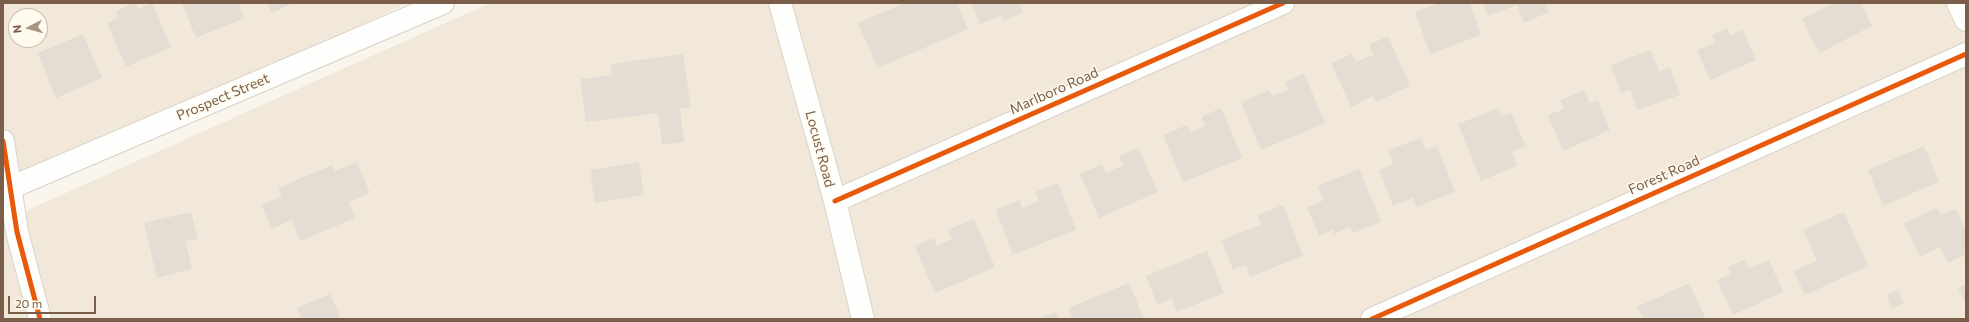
<!DOCTYPE html>
<html>
<head>
<meta charset="utf-8">
<style>
	body { margin:0 }
	#map { position:relative; width:1969px; height:322px; overflow:hidden; background:#f9f5ec; font-family:Commissioner,sans-serif }
	canvas { display:block }
	.frame { position:absolute; inset:0; border:4px solid #7a5e49; pointer-events:none }
	.north { position:absolute; left:8px; top:8px; width:40px; height:40px; box-sizing:border-box; background:#fffaee; border:1px solid #cabcac; border-radius:50%; rotate:264deg; font-size:11px; font-weight:700; line-height:16px; text-align:center; color:#7a5e49 }
	.north::after { content:''; display:block; margin:auto; width:14px; height:18px; background:#a69382; clip-path:polygon(50% 0,100% 100%,50% 72%,0 100%) }
	.scale { position:absolute; left:8px; top:296px; width:88px; height:18px; box-sizing:border-box; border:2px solid #7a5e49; border-top:0; padding-left:5px; font-size:12px; line-height:14px; white-space:nowrap; color:#7a5e49; -webkit-text-stroke:3px #fffaee; paint-order:stroke }
</style>
</head>
<body>
<div id="map">
<canvas width="1969" height="322"></canvas>
<div class="frame"></div>
<div class="north">N</div>
<div class="scale">20 m</div>
</div>
<script>
const c = document.querySelector('canvas').getContext('2d');
c.lineJoin = 'round';
function paint(path, color) { c.fillStyle = color; c.fill(path, 'evenodd'); }
function stroke(path, color, width, dash) { c.strokeStyle = color; c.lineWidth = width; c.lineCap = dash ? 'butt' : 'round'; c.setLineDash(dash || []); c.stroke(path); }
function write(font, color, halo, rows, align = 'center') {
  c.font = font + ' Commissioner,sans-serif'; c.lineWidth = 3; c.setLineDash([]); c.textBaseline = 'middle'; c.strokeStyle = halo; c.fillStyle = color; for (const [text, x, y, turn = 0] of rows) {
    c.save(); c.translate(x, y); c.rotate((+turn || 0) * Math.PI / 180); c.textAlign = isNaN(turn) ? turn : align; if (halo) c.strokeText(text, 0, 0); c.fillText(text, 0, 0); c.restore();
  }
}
const residential = new Path2D(`
	M 3,3 L 408,3 L 3,191 ZM 16,16 L 40,16 L 40,40 L 16,40 Z
	M 490,3 L 1966,3 L 1966,319 L 3,319 L 3,221 Z`);
const building = new Path2D(`
	M 135,3 L 138,9 L 152,3 L 171,47 L 126,67 L 107,23 L 118,18 L 116,11 Z
	M 182,3 L 238,3 L 244,18 L 196,38 Z
	M 267,3 L 294,3 L 272,13 Z
	M 905,3 L 957,3 L 968,29 L 878,68 L 858,23 Z
	M 971,3 L 1026,3 L 1020,6 L 1023,13 L 1003,21 L 1001,16 L 980,24 Z
	M 1440,3 L 1470,3 L 1481,35 L 1430,54 L 1415,12 Z
	M 1483,3 L 1545,3 L 1549,12 L 1524,23 L 1517,5 L 1488,16 Z
	M 1834,3 L 1861,3 L 1872,26 L 1819,53 L 1802,19 Z
	M 1728,28 L 1730,35 L 1743,30 L 1756,60 L 1710,80 L 1697,50 L 1715,43 L 1712,35 Z
	M 83,34 L 102,78 L 56,98 L 38,53 Z
	M 1388,36 L 1410,86 L 1376,102 L 1373,96 L 1351,107 L 1331,63 L 1352,54 L 1356,62 L 1373,55 L 1369,45 Z
	M 1651,50 L 1659,72 L 1670,67 L 1680,95 L 1637,110 L 1630,90 L 1621,93 L 1611,65 Z
	M 683,54 L 691,107 L 680,109 L 684,142 L 662,145 L 658,113 L 586,122 L 580,79 L 612,75 L 611,64 Z
	M 1304,73 L 1325,123 L 1261,150 L 1241,102 L 1269,90 L 1272,96 L 1288,90 L 1285,82 Z
	M 1584,90 L 1590,103 L 1598,100 L 1610,130 L 1563,151 L 1548,115 L 1564,109 L 1560,100 Z
	M 1221,108 L 1242,158 L 1183,182 L 1163,135 L 1187,125 L 1190,132 L 1205,126 L 1201,117 Z
	M 1498,108 L 1502,116 L 1511,113 L 1526,146 L 1512,152 L 1517,166 L 1481,181 L 1458,124 Z
	M 1421,138 L 1426,150 L 1437,146 L 1455,192 L 1417,207 L 1413,198 L 1393,206 L 1379,170 L 1393,164 L 1388,150 Z
	M 1924,146 L 1939,182 L 1883,206 L 1868,170 Z
	M 1138,148 L 1158,192 L 1099,218 L 1080,174 L 1102,164 L 1106,173 L 1123,165 L 1119,156 Z
	M 357,162 L 370,193 L 349,202 L 355,218 L 300,241 L 292,220 L 271,229 L 262,205 L 282,196 L 278,188 L 332,165 L 335,171 Z
	M 639,162 L 644,195 L 595,203 L 590,170 Z
	M 1359,169 L 1381,222 L 1353,233 L 1350,227 L 1334,234 L 1333,230 L 1319,236 L 1307,207 L 1324,200 L 1318,186 Z
	M 1058,183 L 1076,230 L 1013,255 L 996,210 L 1019,200 L 1022,208 L 1039,201 L 1035,192 Z
	M 1283,205 L 1303,256 L 1250,277 L 1246,265 L 1233,270 L 1222,240 L 1261,225 L 1257,215 Z
	M 1937,208 L 1941,215 L 1956,209 L 1966,231 L 1966,254 L 1948,263 L 1940,247 L 1920,257 L 1904,223 Z
	M 191,212 L 198,239 L 185,241 L 192,269 L 157,278 L 144,223 Z
	M 1844,212 L 1868,266 L 1805,295 L 1794,271 L 1817,261 L 1803,230 Z
	M 974,219 L 995,267 L 935,293 L 915,246 L 934,238 L 937,246 L 952,239 L 948,230 Z
	M 1207,251 L 1224,293 L 1177,312 L 1172,299 L 1157,304 L 1146,276 Z
	M 1745,259 L 1749,268 L 1769,260 L 1783,292 L 1733,315 L 1717,280 L 1731,274 L 1728,267 Z
	M 1129,283 L 1144,319 L 1072,319 L 1068,308 Z
	M 1689,283 L 1706,319 L 1643,319 L 1637,307 Z
	M 1966,284 L 1966,305 L 1958,288 Z
	M 1898,290 L 1904,303 L 1892,309 L 1886,295 Z
	M 330,294 L 341,319 L 301,319 L 297,308 Z
	M 1056,312 L 1059,319 L 1037,319 Z`);
const street = new Path2D(`
	M 780,3 L 835,201 L 863,319
	M 3,141 L 17,232 L 40,319
	M 835,201 L 1283,3
	M 1372,319 L 1966,54`);
const secondary = new Path2D(`
	M 1958,3 L 1966,20
	M 3,191 L 443,3`);
const cycleway = new Path2D(`
	M 3,141 L 17,232 L 40,319
	M 835,201 L 1283,3
	M 1372,319 L 1966,54`);
const streetNames = [
	["Marlboro Road",1054,91,-24],
	["Prospect Street",223,97,-23],
	["Locust Road",820,149,75],
	["Forest Road",1664,175,-24]
];
paint(residential, '#f2e8d9');
paint(building, '#e5ddd3');
stroke(street, '#d8d2ca', 24);
stroke(secondary, '#d9d1c8', 24);
stroke(street, '#fefefc', 22);
stroke(secondary, '#fefefc', 22);
stroke(cycleway, '#e8590c', 5);
write('14px', '#7a5e49', '#fffaee', streetNames);
</script>
</body>
</html>
